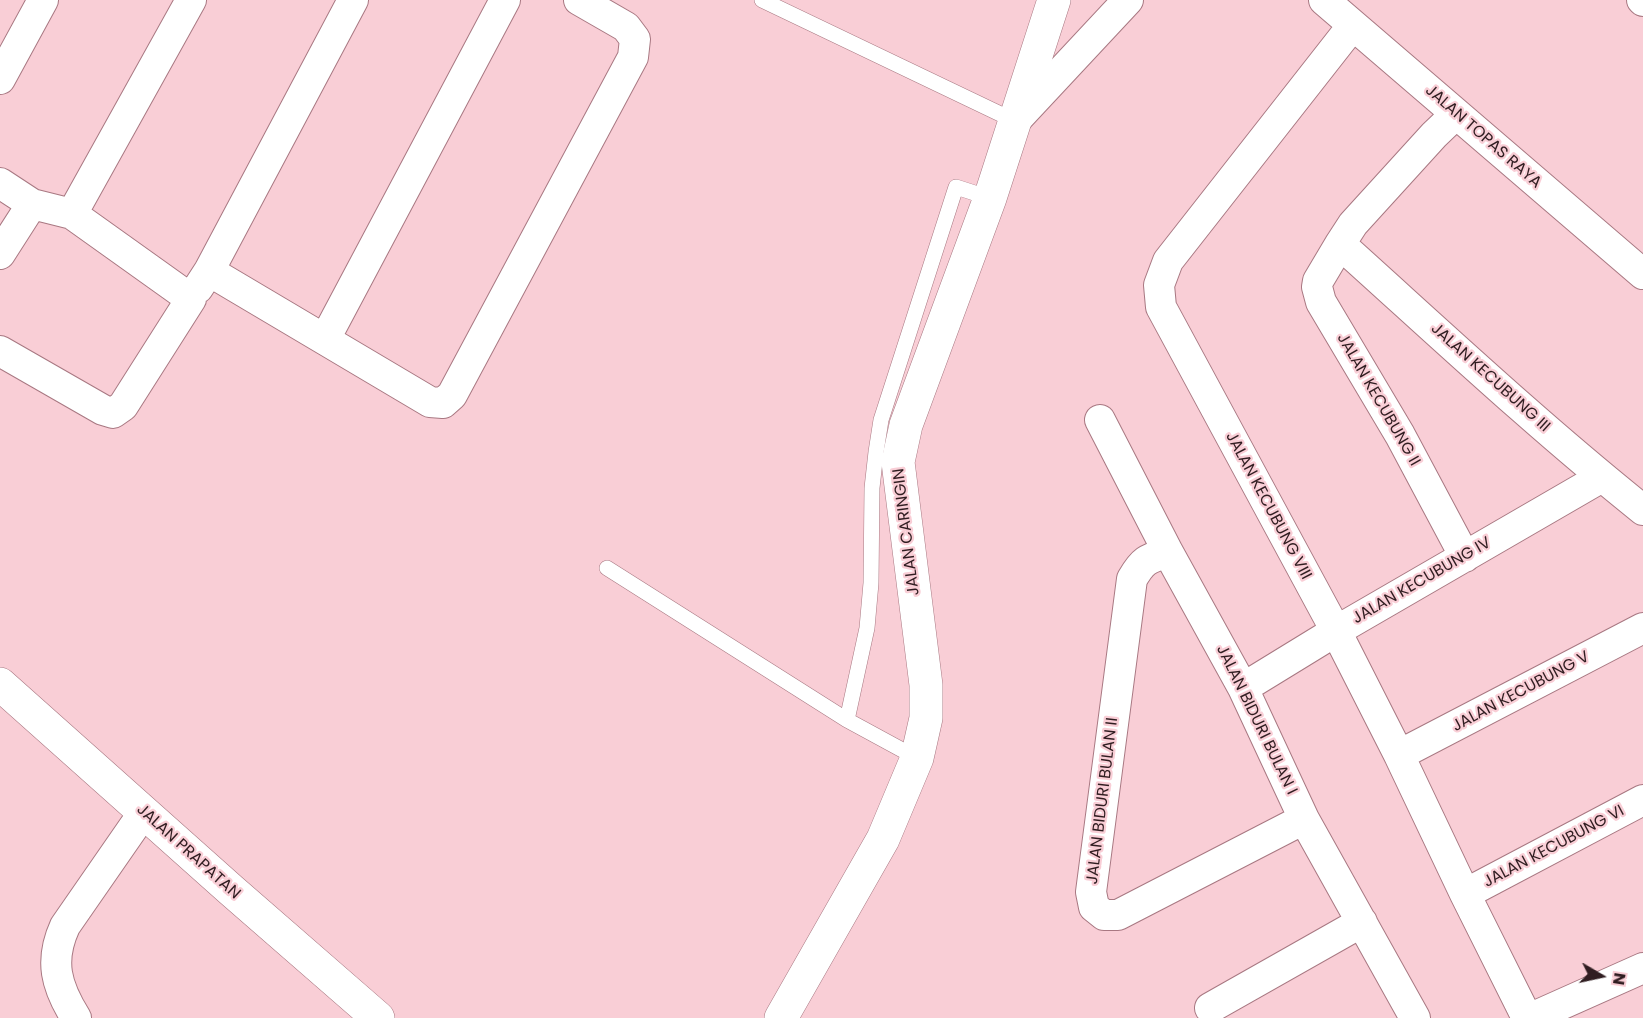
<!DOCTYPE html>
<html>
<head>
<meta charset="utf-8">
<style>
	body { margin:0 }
	#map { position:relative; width:1643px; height:1018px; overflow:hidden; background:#f9ced6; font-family:Poppins,sans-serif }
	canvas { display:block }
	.north { position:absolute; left:1571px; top:946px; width:60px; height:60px; -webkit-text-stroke:4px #f9ced6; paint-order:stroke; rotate:99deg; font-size:16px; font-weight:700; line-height:24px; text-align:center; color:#301d21 }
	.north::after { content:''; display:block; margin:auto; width:21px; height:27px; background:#301d21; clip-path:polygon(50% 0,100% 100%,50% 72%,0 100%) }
</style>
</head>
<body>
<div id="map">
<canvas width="1643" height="1018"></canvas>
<div class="north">N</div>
</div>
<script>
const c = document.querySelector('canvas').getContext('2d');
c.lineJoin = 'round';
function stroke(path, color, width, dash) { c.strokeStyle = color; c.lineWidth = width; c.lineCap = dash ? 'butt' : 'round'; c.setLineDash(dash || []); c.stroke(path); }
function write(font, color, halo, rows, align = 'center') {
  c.font = font + ' Poppins,sans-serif'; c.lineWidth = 4.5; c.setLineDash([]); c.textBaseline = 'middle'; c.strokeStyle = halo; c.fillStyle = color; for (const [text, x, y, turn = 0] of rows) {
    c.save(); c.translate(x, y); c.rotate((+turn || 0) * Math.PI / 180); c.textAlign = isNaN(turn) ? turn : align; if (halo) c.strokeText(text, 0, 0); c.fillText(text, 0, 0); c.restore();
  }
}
const lane = new Path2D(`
	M 762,0 L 1015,121
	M 607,568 L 847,720
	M 917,758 L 847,720 L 867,628 L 871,583 L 872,488 L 876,452 L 881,420 L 956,187 L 990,198`);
const street = new Path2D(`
	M 1324,0 L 1643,274
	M 1642,0 L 1643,1
	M 1353,25 L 1168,261 L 1159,285 L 1161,307 L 1336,631 L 1399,755 L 1465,894 L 1527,1018
	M 0,79 L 43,0
	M 1456,114 L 1434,135 L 1353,224 L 1340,244 L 1318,281 L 1317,287 L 1321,302 L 1400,435 L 1465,557
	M 1015,121 L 1128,0
	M 0,183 L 32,204
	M 1340,244 C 1440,334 1538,426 1643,510
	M 0,254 L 32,204 L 72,214 L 191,0
	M 209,271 L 430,402 L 443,403 L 452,395 L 633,57 L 635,39 L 626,27 L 579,0
	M 198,288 L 209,271 L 353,0
	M 325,339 L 505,0
	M 0,351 L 103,410 L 113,413 L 123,406 L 191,299 L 72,214
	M 1100,420 L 1168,552 L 1243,688 L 1304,819 L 1415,1018
	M 1168,552 C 1147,559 1143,560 1132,579 L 1091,892 L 1094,907 L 1104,915 L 1118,915 L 1304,819
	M 1243,688 L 1336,631 L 1602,477
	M 1399,755 L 1643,628
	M 1465,894 L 1643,800
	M 1210,1008 L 1362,922
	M 76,1018 C 56,986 49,961 65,926 L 144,812
	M 1531,1018 L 1643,968`);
const secondary = new Path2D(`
	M 0,684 L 231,890 L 378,1018
	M 781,1018 L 883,839 L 917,758 L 926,718 L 926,685 L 898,462 L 906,425 L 990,198 L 1054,0`);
const streetNames = [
	["JALAN TOPAS RAYA",1483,137,41],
	["JALAN KECUBUNG III",1490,378,42],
	["JALAN KECUBUNG II",1378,400,60],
	["JALAN KECUBUNG VIII",1268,506,62],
	["JALAN CARINGIN",907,532,-97],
	["JALAN KECUBUNG IV",1422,581,-30],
	["JALAN KECUBUNG V",1521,692,-28],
	["JALAN BIDURI BULAN I",1256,720,64],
	["JALAN BIDURI BULAN II",1103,801,-83],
	["JALAN KECUBUNG VI",1554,847,-28],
	["JALAN PRAPATAN",188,852,42]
];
stroke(lane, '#a87882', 16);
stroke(street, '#a87882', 32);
stroke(secondary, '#a87882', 34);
stroke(lane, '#fff', 15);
stroke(street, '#fff', 30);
stroke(secondary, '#fff', 33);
write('16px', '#301d21', '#f9ced6', streetNames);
</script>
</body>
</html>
